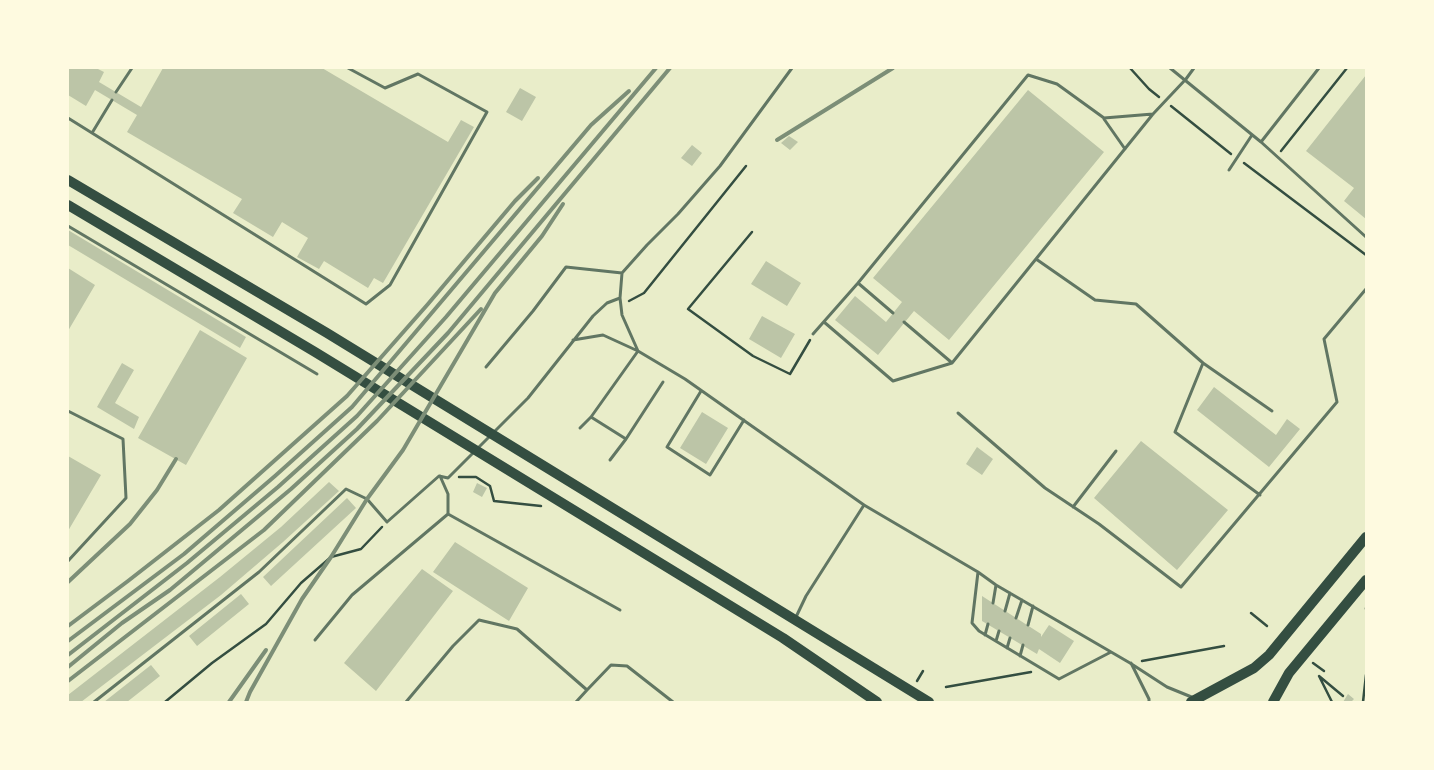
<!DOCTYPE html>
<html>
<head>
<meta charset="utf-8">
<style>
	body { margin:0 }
	#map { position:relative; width:1434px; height:770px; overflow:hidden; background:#e9edc9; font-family:"Source Sans 3",sans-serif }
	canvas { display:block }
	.frame { position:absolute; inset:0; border:69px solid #fefae0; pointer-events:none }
</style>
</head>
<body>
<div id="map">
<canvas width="1434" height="770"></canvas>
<div class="frame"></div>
</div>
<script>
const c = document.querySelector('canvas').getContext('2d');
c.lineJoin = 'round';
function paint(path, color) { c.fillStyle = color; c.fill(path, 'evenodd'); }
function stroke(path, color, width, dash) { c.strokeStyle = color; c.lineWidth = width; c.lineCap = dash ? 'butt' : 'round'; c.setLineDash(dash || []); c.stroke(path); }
const building = new Path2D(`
	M 68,68 L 96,68 L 104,72 L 99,82 L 141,107 L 163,68 L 322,68 L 448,142 L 461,120 L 474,127 L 383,283 L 374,278 L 368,288 L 324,261 L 319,269 L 297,257 L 308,238 L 282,222 L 273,237 L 233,213 L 242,199 L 127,132 L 137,115 L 95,90 L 86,106 L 68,95 Z
	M 1366,75 L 1366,219 L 1344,201 L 1354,188 L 1306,151 Z
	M 520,88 L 536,97 L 522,121 L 506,112 Z
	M 1028,90 L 1104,152 L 949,340 L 914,311 L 878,355 L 835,320 L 855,296 L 886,322 L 902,302 L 873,278 Z
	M 789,136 L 798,142 L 790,150 L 781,143 Z
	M 692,145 L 702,153 L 692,166 L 681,158 Z
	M 68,230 L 246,337 L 240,348 L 68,245 Z
	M 766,261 L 801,283 L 787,306 L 751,284 Z
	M 68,268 L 95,285 L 68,331 Z
	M 762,316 L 795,334 L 781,358 L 749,339 Z
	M 200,330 L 247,358 L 186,465 L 138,438 Z
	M 122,363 L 134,370 L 115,403 L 139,417 L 134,429 L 97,407 Z
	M 1214,387 L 1276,435 L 1287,419 L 1300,429 L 1269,467 L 1197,410 Z
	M 702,412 L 728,428 L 706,464 L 680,448 Z
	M 1141,441 L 1228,510 L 1177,570 L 1094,498 Z
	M 977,447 L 993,459 L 982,475 L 966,464 Z
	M 68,456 L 101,475 L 68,531 Z
	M 329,482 L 339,491 L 283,542 L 221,595 L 81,702 L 68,702 L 68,695 L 220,577 L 281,527 Z
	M 477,483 L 487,488 L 482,497 L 473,492 Z
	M 347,498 L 356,508 L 271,586 L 263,577 Z
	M 455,542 L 528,588 L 509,621 L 433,572 Z
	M 422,569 L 453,591 L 376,691 L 344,663 Z
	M 241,594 L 249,604 L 197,646 L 189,636 Z
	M 982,596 L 1041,634 L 1041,637 L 1049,625 L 1074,641 L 1060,663 L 1039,649 L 1037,654 L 982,621 Z
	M 151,665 L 160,676 L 127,702 L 104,702 Z
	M 1348,694 L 1354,699 L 1351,702 L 1343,702 Z`);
const path = new Path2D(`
	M 1130,68 L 1149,89 L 1159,97
	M 1171,106 L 1231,154
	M 1281,151 L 1347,68
	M 1244,163 L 1366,255
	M 752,232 L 688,309 L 753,356 L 790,374 L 810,340
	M 629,301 L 644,293 L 746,166
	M 459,477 L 476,477 L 490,486 L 494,501 L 541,506
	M 1366,608 L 1366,609
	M 1251,613 L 1267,626
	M 1142,661 L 1224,646
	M 1313,663 L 1324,671
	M 917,681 L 923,671
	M 946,687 L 1031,672
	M 165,702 L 212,663 L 266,624 L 301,583 L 331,557 L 361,549 L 382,527
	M 1332,702 L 1319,676 L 1343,696
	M 1363,702 L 1366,675`);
const service = new Path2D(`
	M 792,68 L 720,166 L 678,214 L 647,245 L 622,273 L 620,298 L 622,315 L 638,351 L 685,379 L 864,505
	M 1170,68 L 1261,142 L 1366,237
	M 116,92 L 132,68
	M 68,118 L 366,304 L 390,285 L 487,112 L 418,74 L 385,88 L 348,68
	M 1104,119 L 1125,149
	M 92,133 L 112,100
	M 1261,142 L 1319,68
	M 1229,170 L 1252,135
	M 68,226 L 317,374
	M 1036,259 L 1095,300 L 1136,304 L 1203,363 L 1175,432 L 1260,495
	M 858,283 L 893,313
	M 824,322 L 893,381 L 952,363 L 1153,114 L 1186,79 L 1194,68
	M 904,322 L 951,362
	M 813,334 L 858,283 L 1028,75 L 1057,84 L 1104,118 L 1153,114
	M 573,340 L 603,335 L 638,351 L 591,417 L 580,428
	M 1203,363 L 1272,411
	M 486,367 L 533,311 L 566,267 L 622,273
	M 701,391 L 667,447 L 710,475 L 744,420
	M 68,411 L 123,439 L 126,498 L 68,561
	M 958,413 L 1045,488 L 1099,524 L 1181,587 L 1337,402 L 1324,339 L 1366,289
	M 591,417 L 626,439 L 663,382
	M 610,460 L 626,439
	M 440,476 L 448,494 L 448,514 L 620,610
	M 1073,507 L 1116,451
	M 978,572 L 972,623 L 979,631 L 1059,679 L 1111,652
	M 993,603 L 996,585
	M 1005,611 L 1010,593
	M 796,617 L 806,596 L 864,505 L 978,572 L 996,585 L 1130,663 L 1167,687 L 1194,698
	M 1016,618 L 1022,600
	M 1028,625 L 1033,606
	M 985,635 L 988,624
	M 315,640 L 352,595 L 448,514
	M 996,641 L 999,631
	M 1007,648 L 1010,638
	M 1020,656 L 1023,645
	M 1131,663 L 1149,699 L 1149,702
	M 587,690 L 611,665 L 627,666 L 673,702
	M 94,702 L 259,572 L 346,489 L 367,499 L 387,522 L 439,476 L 448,478 L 528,398 L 593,316 L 607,303 L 620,298
	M 406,702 L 453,646 L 479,620 L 517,629 L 587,690 L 576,702`);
const primary = new Path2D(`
	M 68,180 L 327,333 L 929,702
	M 68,205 L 315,352 L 783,638 L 877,702
	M 1191,702 L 1254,668 L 1269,655 L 1366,537
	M 1273,702 L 1289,673 L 1366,580`);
const rail = new Path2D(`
	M 777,140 L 893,68
	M 68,582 L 130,524 L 157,490 L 176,459
	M 68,626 L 128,581 L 219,510 L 347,396 L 428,304 L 515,201 L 538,178
	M 68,641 L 184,554 L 275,476 L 352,407 L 591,125 L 629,91
	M 68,655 L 187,563 L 278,487 L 357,416 L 446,317 L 656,68
	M 68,667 L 122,623 L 170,590 L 291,489 L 357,429 L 448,333 L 670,68
	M 68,681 L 264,530 L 377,421 L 481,309
	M 229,702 L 266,650
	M 246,702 L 250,692 L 302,599 L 331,557 L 367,499 L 403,450 L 495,293 L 542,236 L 563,204`);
paint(building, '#bcc5a7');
stroke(path, '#344e41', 2.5);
stroke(service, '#617663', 3);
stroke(primary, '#344e41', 10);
stroke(rail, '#7c8e77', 4);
</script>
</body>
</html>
